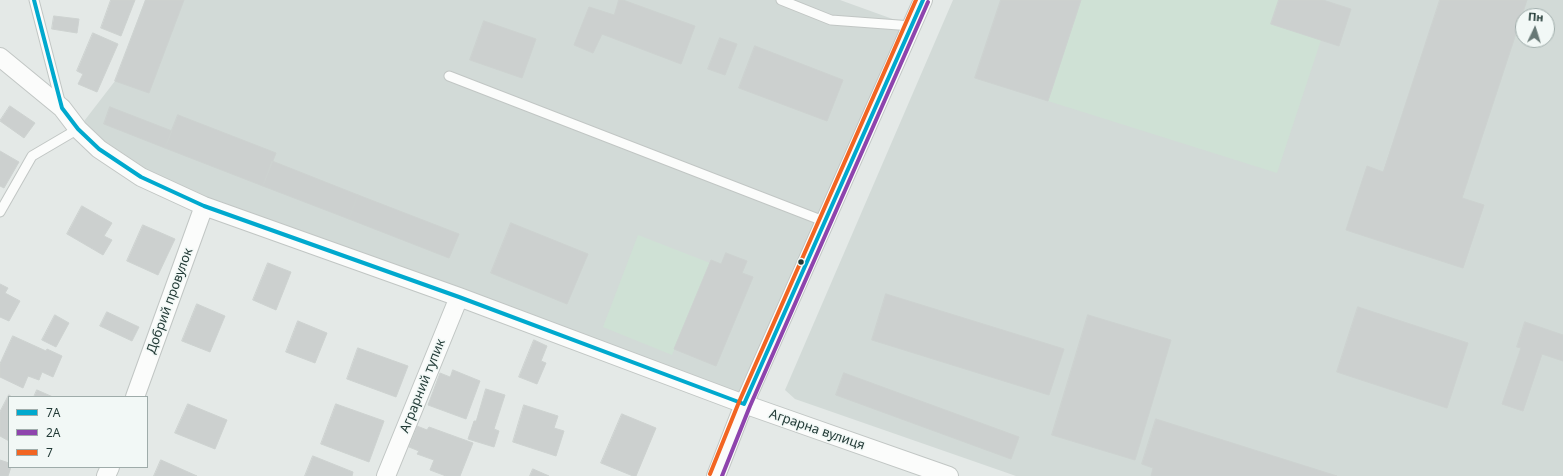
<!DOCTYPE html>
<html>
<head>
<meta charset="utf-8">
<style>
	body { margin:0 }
	#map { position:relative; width:1563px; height:476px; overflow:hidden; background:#e4e9e7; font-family:"Noto Sans",sans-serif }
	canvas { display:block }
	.legend { position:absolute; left:8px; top:396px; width:140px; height:72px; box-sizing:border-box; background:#f2f8f6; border:1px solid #9facaa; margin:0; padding:5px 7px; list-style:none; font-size:12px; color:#233b37 }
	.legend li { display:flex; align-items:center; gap:8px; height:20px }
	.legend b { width:20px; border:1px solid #9facaa }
	.north { position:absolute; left:1515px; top:8px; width:40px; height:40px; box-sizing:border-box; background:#f2f8f6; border:1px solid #9facaa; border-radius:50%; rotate:4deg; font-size:11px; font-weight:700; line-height:16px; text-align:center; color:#233b37 }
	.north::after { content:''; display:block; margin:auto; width:14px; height:18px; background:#677875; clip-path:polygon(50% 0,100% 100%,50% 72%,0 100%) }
</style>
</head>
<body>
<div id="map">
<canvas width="1563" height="476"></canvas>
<ul class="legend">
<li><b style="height:5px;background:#00a9ce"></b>7А</li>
<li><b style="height:5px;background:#8e44ad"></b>2А</li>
<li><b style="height:5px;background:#f26522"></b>7</li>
</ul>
<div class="north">Пн</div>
</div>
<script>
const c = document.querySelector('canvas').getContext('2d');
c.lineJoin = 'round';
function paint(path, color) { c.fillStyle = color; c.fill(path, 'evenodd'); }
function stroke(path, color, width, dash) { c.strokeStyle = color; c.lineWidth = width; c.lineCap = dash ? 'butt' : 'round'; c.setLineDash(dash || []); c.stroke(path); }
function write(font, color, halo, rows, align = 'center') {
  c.font = font + ' "Noto Sans",sans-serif'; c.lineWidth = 3; c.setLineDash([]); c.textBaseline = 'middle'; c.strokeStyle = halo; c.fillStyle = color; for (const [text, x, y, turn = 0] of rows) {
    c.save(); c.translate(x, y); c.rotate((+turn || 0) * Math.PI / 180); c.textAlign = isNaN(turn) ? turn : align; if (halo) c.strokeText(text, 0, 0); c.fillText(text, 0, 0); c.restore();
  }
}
const built = new Path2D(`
	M 145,0 L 840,0 L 912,26 L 744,404 L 204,206 L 78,129 L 115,81 Z
	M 953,0 L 1563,0 L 1563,476 L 1016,476 L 795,399 L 785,390 ZM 1523,16 L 1547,16 L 1547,40 L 1523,40 Z`);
const green = new Path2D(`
	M 1081,0 L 1279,0 L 1321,40 L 1277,173 L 1048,101 Z
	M 638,235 L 710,263 L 672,355 L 603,327 Z`);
const building = new Path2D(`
	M 111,0 L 135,0 L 121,36 L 101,28 Z
	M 146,0 L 184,0 L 149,93 L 115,81 Z
	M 619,0 L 623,0 L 695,26 L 681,64 L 602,34 L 593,53 L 574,45 L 589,7 L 614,15 Z
	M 1001,0 L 1081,0 L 1048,101 L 975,78 Z
	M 1279,0 L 1323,0 L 1351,9 L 1339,46 L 1271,24 Z
	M 1440,0 L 1527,0 L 1462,198 L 1484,205 L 1463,268 L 1346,230 L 1367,166 L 1383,172 Z
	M 54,16 L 79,19 L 77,33 L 52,29 Z
	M 484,21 L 536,39 L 522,78 L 470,60 Z
	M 93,33 L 118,44 L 97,92 L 78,84 L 83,74 L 77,71 Z
	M 720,38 L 737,44 L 725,75 L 708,69 Z
	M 755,46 L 843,80 L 827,121 L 739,88 Z
	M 10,106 L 35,123 L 24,138 L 0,121 Z
	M 110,107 L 172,131 L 165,148 L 104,124 Z
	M 178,115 L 276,153 L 263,186 L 165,148 Z
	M 0,151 L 19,162 L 4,188 L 0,186 Z
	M 272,161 L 358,195 L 349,219 L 263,186 Z
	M 358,195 L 459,234 L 449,258 L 349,219 Z
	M 82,206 L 112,223 L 104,236 L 112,240 L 103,255 L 67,234 Z
	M 511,223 L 588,254 L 567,304 L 491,273 Z
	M 143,225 L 175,239 L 158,275 L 127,261 Z
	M 726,253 L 747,261 L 742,273 L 753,277 L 716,366 L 674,349 L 711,260 L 721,264 Z
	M 268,263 L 291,272 L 276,310 L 253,300 Z
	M 0,284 L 8,288 L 5,293 L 20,301 L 9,321 L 0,317 Z
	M 886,294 L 1064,349 L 1049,395 L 872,340 Z
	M 197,304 L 225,316 L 210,352 L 182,341 Z
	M 1358,307 L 1468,343 L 1447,408 L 1337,372 Z
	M 107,312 L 139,327 L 132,341 L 100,326 Z
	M 55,315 L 69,323 L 56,347 L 42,340 Z
	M 1088,315 L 1171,340 L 1135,460 L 1052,435 Z
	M 298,321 L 327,333 L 315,363 L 286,352 Z
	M 1525,322 L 1563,335 L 1563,361 L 1542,354 L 1523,411 L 1502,404 L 1521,348 L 1517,347 Z
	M 13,336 L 46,351 L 47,349 L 62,356 L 53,377 L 42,372 L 39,380 L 28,376 L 23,388 L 0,377 L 0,364 Z
	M 534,340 L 547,346 L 541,361 L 546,363 L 537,384 L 519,377 Z
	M 358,348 L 408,366 L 396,397 L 347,379 Z
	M 453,370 L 480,381 L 466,419 L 428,405 L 440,373 L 450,377 Z
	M 844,373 L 1019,437 L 1011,459 L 836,395 Z
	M 486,389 L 505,395 L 494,429 L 499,431 L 494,447 L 468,439 L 474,421 L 476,421 Z
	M 37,390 L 53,397 L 34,397 Z
	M 9,395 L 12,397 L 9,397 L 9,441 L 0,436 L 0,412 Z
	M 188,404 L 227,420 L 215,449 L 175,433 Z
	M 336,404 L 384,421 L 369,462 L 321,444 Z
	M 524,405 L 558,416 L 554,428 L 564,431 L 556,456 L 513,442 Z
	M 622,414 L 656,428 L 636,476 L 633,476 L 601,463 Z
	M 1156,419 L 1337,476 L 1151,476 L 1153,468 L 1142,464 Z
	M 417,426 L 427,430 L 429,427 L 473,443 L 460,476 L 446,476 L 430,470 L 434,460 L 417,454 L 419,451 L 409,447 Z
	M 313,456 L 353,472 L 352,476 L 305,476 Z
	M 0,460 L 9,463 L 9,467 L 11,467 L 8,476 L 0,476 Z
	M 161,460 L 197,476 L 154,476 Z
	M 533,469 L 549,476 L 530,476 Z`);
const service = new Path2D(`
	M 34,0 L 61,105
	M 781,0 L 831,20 L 912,26
	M 449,76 L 826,222
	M 0,212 L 32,156 L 78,129`);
const minor = new Path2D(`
	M 0,57 L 62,108 L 78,129 L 99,149 L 141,177 L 204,206 L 459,297 L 744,404 L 949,476
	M 135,397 L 204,206
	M 106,476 L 110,467
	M 386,476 L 459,297
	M 716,476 L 744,404 L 923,0`);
const bus1 = new Path2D(`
	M 34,0 L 62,108 L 78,129 L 99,149 L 141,177 L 204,206 L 459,297 L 744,404 L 923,0`);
const bus2 = new Path2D(`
	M 722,476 L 750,406 L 928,2`);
const bus3 = new Path2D(`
	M 710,474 L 739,402 L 916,0`);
const markers = [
	[801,262,3.5,"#233b37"]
];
const streetNames = [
	["Добрий провулок",170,301,-70],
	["Аграрний тупик",423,386,-68],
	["Аграрна вулиця",817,430,19]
];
paint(built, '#d2dad7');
paint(green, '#cfe1d5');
paint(building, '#ccd0cf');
stroke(building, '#cdd2d0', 1);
stroke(service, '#c1c6c4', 11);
stroke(minor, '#c1c6c4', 20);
stroke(service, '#fbfcfb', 9);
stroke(minor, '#fbfcfb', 18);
stroke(bus1, '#00a9ce', 4);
stroke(bus2, '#8e44ad', 4);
stroke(bus3, '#f26522', 4);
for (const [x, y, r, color] of markers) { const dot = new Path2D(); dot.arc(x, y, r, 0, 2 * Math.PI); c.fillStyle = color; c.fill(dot); stroke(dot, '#f2f8f6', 1.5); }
write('13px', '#233b37', '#f2f8f6', streetNames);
</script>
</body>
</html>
